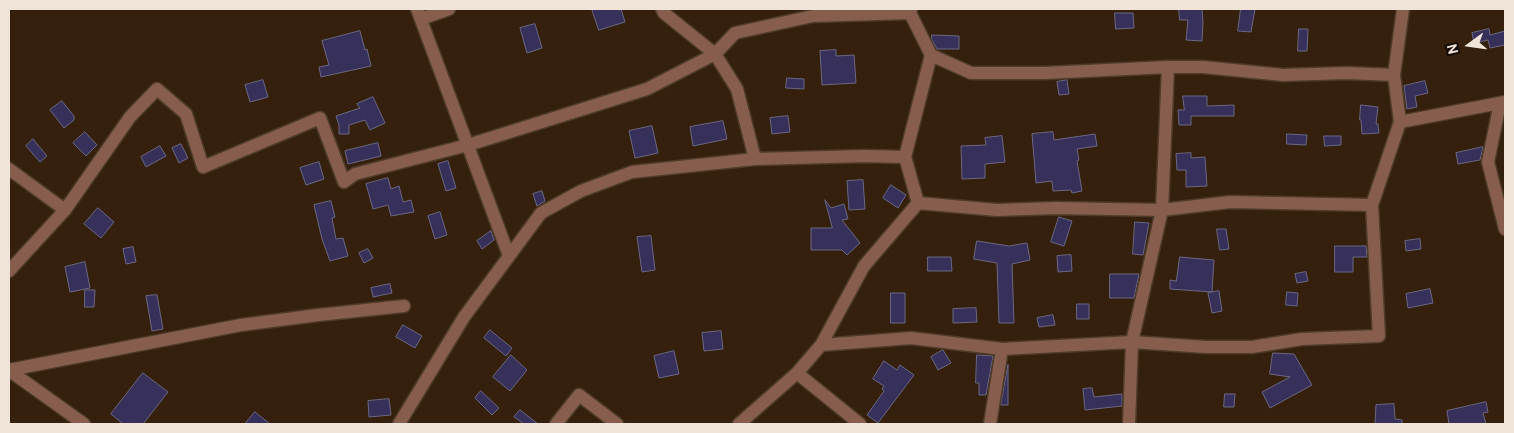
<!DOCTYPE html>
<html>
<head>
<meta charset="utf-8">
<style>
	body { margin:0 }
	#map { position:relative; width:1514px; height:433px; overflow:hidden; background:#34200d; font-family:Overpass,sans-serif }
	canvas { display:block }
	.frame { position:absolute; inset:0; border:10px solid #f0e3d8; pointer-events:none }
	.north { position:absolute; left:1444px; top:20px; width:50px; height:50px; -webkit-text-stroke:4px #150c05; paint-order:stroke; rotate:256deg; font-size:14px; font-weight:700; line-height:20px; text-align:center; color:#f0e3d8 }
	.north::after { content:''; display:block; margin:auto; width:18px; height:22px; background:#f0e3d8; clip-path:polygon(50% 0,100% 100%,50% 72%,0 100%) }
</style>
</head>
<body>
<div id="map">
<canvas width="1514" height="433"></canvas>
<div class="frame"></div>
<div class="north">N</div>
</div>
<script>
const c = document.querySelector('canvas').getContext('2d');
c.lineJoin = 'round';
function paint(path, color) { c.fillStyle = color; c.fill(path, 'evenodd'); }
function stroke(path, color, width, dash) { c.strokeStyle = color; c.lineWidth = width; c.lineCap = dash ? 'butt' : 'round'; c.setLineDash(dash || []); c.stroke(path); }
const building = new Path2D(`
	M 592,9 L 621,9 L 625,22 L 599,30 Z
	M 1179,9 L 1202,9 L 1203,23 L 1202,41 L 1186,40 L 1188,20 L 1180,20 Z
	M 1241,9 L 1255,9 L 1251,32 L 1238,31 Z
	M 1115,13 L 1133,13 L 1134,28 L 1116,29 Z
	M 535,24 L 542,48 L 527,53 L 520,28 Z
	M 1299,29 L 1308,29 L 1307,51 L 1298,51 Z
	M 1489,29 L 1490,35 L 1505,31 L 1505,45 L 1490,48 L 1488,40 L 1474,43 L 1472,33 Z
	M 360,31 L 365,50 L 367,49 L 371,66 L 321,77 L 319,67 L 329,65 L 322,41 Z
	M 932,35 L 959,36 L 959,49 L 937,49 L 932,40 Z
	M 836,50 L 836,56 L 854,55 L 856,83 L 822,85 L 820,51 Z
	M 787,78 L 804,79 L 804,89 L 786,88 Z
	M 263,80 L 268,97 L 250,102 L 245,85 Z
	M 1067,80 L 1069,94 L 1059,95 L 1057,82 Z
	M 1425,81 L 1428,93 L 1415,96 L 1417,107 L 1407,109 L 1404,86 Z
	M 1183,96 L 1207,96 L 1207,106 L 1234,105 L 1234,116 L 1191,116 L 1191,125 L 1179,125 L 1178,110 L 1184,110 Z
	M 373,97 L 385,123 L 370,130 L 365,120 L 349,125 L 349,134 L 339,134 L 339,125 L 336,116 L 360,108 L 357,104 Z
	M 62,101 L 74,116 L 74,120 L 64,128 L 50,110 Z
	M 1361,105 L 1378,107 L 1376,124 L 1378,124 L 1379,133 L 1362,134 L 1361,120 L 1360,120 Z
	M 788,116 L 790,132 L 772,134 L 770,118 Z
	M 723,121 L 727,139 L 693,146 L 690,127 Z
	M 652,126 L 658,153 L 635,158 L 629,131 Z
	M 85,132 L 97,145 L 86,156 L 73,143 Z
	M 1053,132 L 1054,140 L 1095,134 L 1097,146 L 1077,149 L 1079,160 L 1077,161 L 1082,191 L 1072,193 L 1071,190 L 1053,191 L 1052,181 L 1036,183 L 1032,134 Z
	M 1287,134 L 1307,135 L 1306,145 L 1287,144 Z
	M 1002,136 L 1005,162 L 985,164 L 985,178 L 962,179 L 961,146 L 986,145 L 985,138 Z
	M 1324,136 L 1341,136 L 1341,145 L 1325,146 Z
	M 33,139 L 47,156 L 40,162 L 26,146 Z
	M 378,143 L 381,156 L 348,164 L 345,151 Z
	M 181,144 L 188,158 L 179,163 L 172,148 Z
	M 160,146 L 166,156 L 146,167 L 141,157 Z
	M 1483,147 L 1480,160 L 1458,164 L 1456,153 Z
	M 1191,153 L 1191,158 L 1205,157 L 1207,186 L 1186,187 L 1186,170 L 1177,170 L 1176,154 Z
	M 448,161 L 456,188 L 446,191 L 438,164 Z
	M 319,162 L 324,179 L 306,185 L 300,168 Z
	M 388,178 L 391,189 L 399,186 L 403,202 L 411,200 L 414,212 L 391,216 L 388,205 L 373,209 L 366,184 Z
	M 863,180 L 865,209 L 849,210 L 847,181 Z
	M 891,185 L 906,195 L 898,208 L 883,198 Z
	M 542,191 L 545,201 L 537,206 L 533,194 Z
	M 825,200 L 831,208 L 844,204 L 848,219 L 842,220 L 860,243 L 847,255 L 842,250 L 811,250 L 811,228 L 832,228 Z
	M 331,201 L 335,217 L 332,218 L 336,239 L 343,238 L 348,256 L 330,261 L 322,239 L 314,205 Z
	M 98,208 L 114,222 L 101,238 L 84,224 Z
	M 440,212 L 447,235 L 435,239 L 428,216 Z
	M 1059,217 L 1072,221 L 1064,246 L 1051,242 Z
	M 1135,222 L 1149,223 L 1143,255 L 1133,254 Z
	M 1217,229 L 1226,229 L 1229,249 L 1220,250 Z
	M 491,231 L 494,240 L 482,249 L 477,241 Z
	M 651,236 L 655,270 L 642,272 L 637,237 Z
	M 1420,239 L 1421,249 L 1406,251 L 1405,241 Z
	M 977,241 L 1009,246 L 1027,243 L 1030,260 L 1012,264 L 1014,323 L 999,323 L 997,263 L 974,259 Z
	M 1335,246 L 1366,246 L 1367,257 L 1353,257 L 1353,272 L 1335,272 Z
	M 133,247 L 136,262 L 126,264 L 123,249 Z
	M 368,249 L 373,258 L 364,263 L 359,253 Z
	M 1071,255 L 1072,271 L 1058,272 L 1057,256 Z
	M 928,257 L 951,257 L 952,271 L 928,271 Z
	M 1180,257 L 1214,260 L 1212,292 L 1170,289 L 1170,280 L 1176,281 Z
	M 85,262 L 90,288 L 70,292 L 65,267 Z
	M 1306,272 L 1308,281 L 1297,283 L 1295,274 Z
	M 1110,274 L 1139,274 L 1134,298 L 1110,298 Z
	M 390,284 L 392,293 L 373,297 L 371,288 Z
	M 1430,289 L 1433,303 L 1408,308 L 1406,294 Z
	M 85,290 L 95,290 L 94,307 L 85,307 Z
	M 1219,291 L 1222,311 L 1212,313 L 1208,293 Z
	M 1287,292 L 1298,293 L 1297,306 L 1286,305 Z
	M 891,293 L 905,293 L 905,323 L 891,323 Z
	M 157,295 L 163,329 L 152,331 L 146,296 Z
	M 1077,304 L 1089,304 L 1089,319 L 1077,319 Z
	M 976,308 L 977,322 L 953,323 L 953,309 Z
	M 1053,315 L 1055,325 L 1039,327 L 1037,318 Z
	M 403,325 L 422,336 L 415,348 L 396,337 Z
	M 490,330 L 512,348 L 506,356 L 484,338 Z
	M 721,331 L 723,349 L 704,351 L 702,333 Z
	M 943,350 L 951,363 L 938,370 L 931,357 Z
	M 674,351 L 679,374 L 659,378 L 654,356 Z
	M 1273,353 L 1294,354 L 1312,385 L 1270,408 L 1262,392 L 1290,377 L 1270,374 Z
	M 511,355 L 527,370 L 510,391 L 493,377 Z
	M 977,355 L 993,356 L 986,395 L 979,395 L 979,383 L 976,383 Z
	M 884,361 L 897,370 L 900,365 L 914,375 L 878,423 L 867,415 L 884,391 L 882,389 L 884,386 L 873,379 Z
	M 1008,365 L 1008,405 L 1001,405 Z
	M 143,373 L 168,392 L 143,424 L 123,424 L 111,414 Z
	M 1092,388 L 1094,397 L 1122,394 L 1122,406 L 1085,410 L 1083,389 Z
	M 481,391 L 499,408 L 492,415 L 475,398 Z
	M 1225,394 L 1235,394 L 1234,407 L 1224,407 Z
	M 389,399 L 391,415 L 369,417 L 368,401 Z
	M 1486,402 L 1488,412 L 1483,413 L 1486,424 L 1449,424 L 1447,411 Z
	M 1394,404 L 1395,419 L 1402,420 L 1402,424 L 1375,424 L 1376,405 Z
	M 520,410 L 538,424 L 524,424 L 514,417 Z
	M 255,412 L 270,424 L 245,424 Z`);
const street = new Path2D(`
	M 417,9 L 509,256
	M 662,9 L 664,13 L 715,54 L 737,89 L 755,159 L 865,156 L 905,157 L 918,203
	M 911,9 L 910,13 L 931,55 L 971,73 L 1045,73 L 1168,67
	M 421,19 L 449,9
	M 1394,75 L 1403,9
	M 1500,103 L 1488,162 L 1505,229
	M 905,157 L 931,55
	M 9,169 L 65,210
	M 9,271 L 65,210 L 130,117 L 157,89 L 186,114 L 203,167 L 320,118 L 344,182 L 355,174 L 468,145 L 647,89 L 715,54 L 735,33 L 813,16 L 910,13
	M 821,345 L 911,338 L 1002,349 L 1132,342 L 1206,347 L 1252,347 L 1302,339 L 1379,336 L 1372,205 L 1400,122
	M 9,370 L 241,325 L 318,315 L 404,306
	M 10,371 L 84,424
	M 797,373 L 860,424
	M 399,424 L 464,317 L 541,213 L 581,191 L 632,172 L 755,159
	M 556,424 L 579,395 L 617,424
	M 739,424 L 797,373 L 821,345 L 864,266 L 918,203 L 997,210 L 1056,208 L 1162,210 L 1230,202 L 1372,205
	M 990,424 L 1002,349
	M 1129,424 L 1132,342 L 1162,210 L 1168,67 L 1203,67 L 1283,75 L 1347,73 L 1394,75 L 1400,122 L 1505,102`);
paint(building, '#37305a');
stroke(building, '#6b6884', 1);
stroke(street, '#4e3b29', 15);
stroke(street, '#875e4e', 12);
</script>
</body>
</html>
